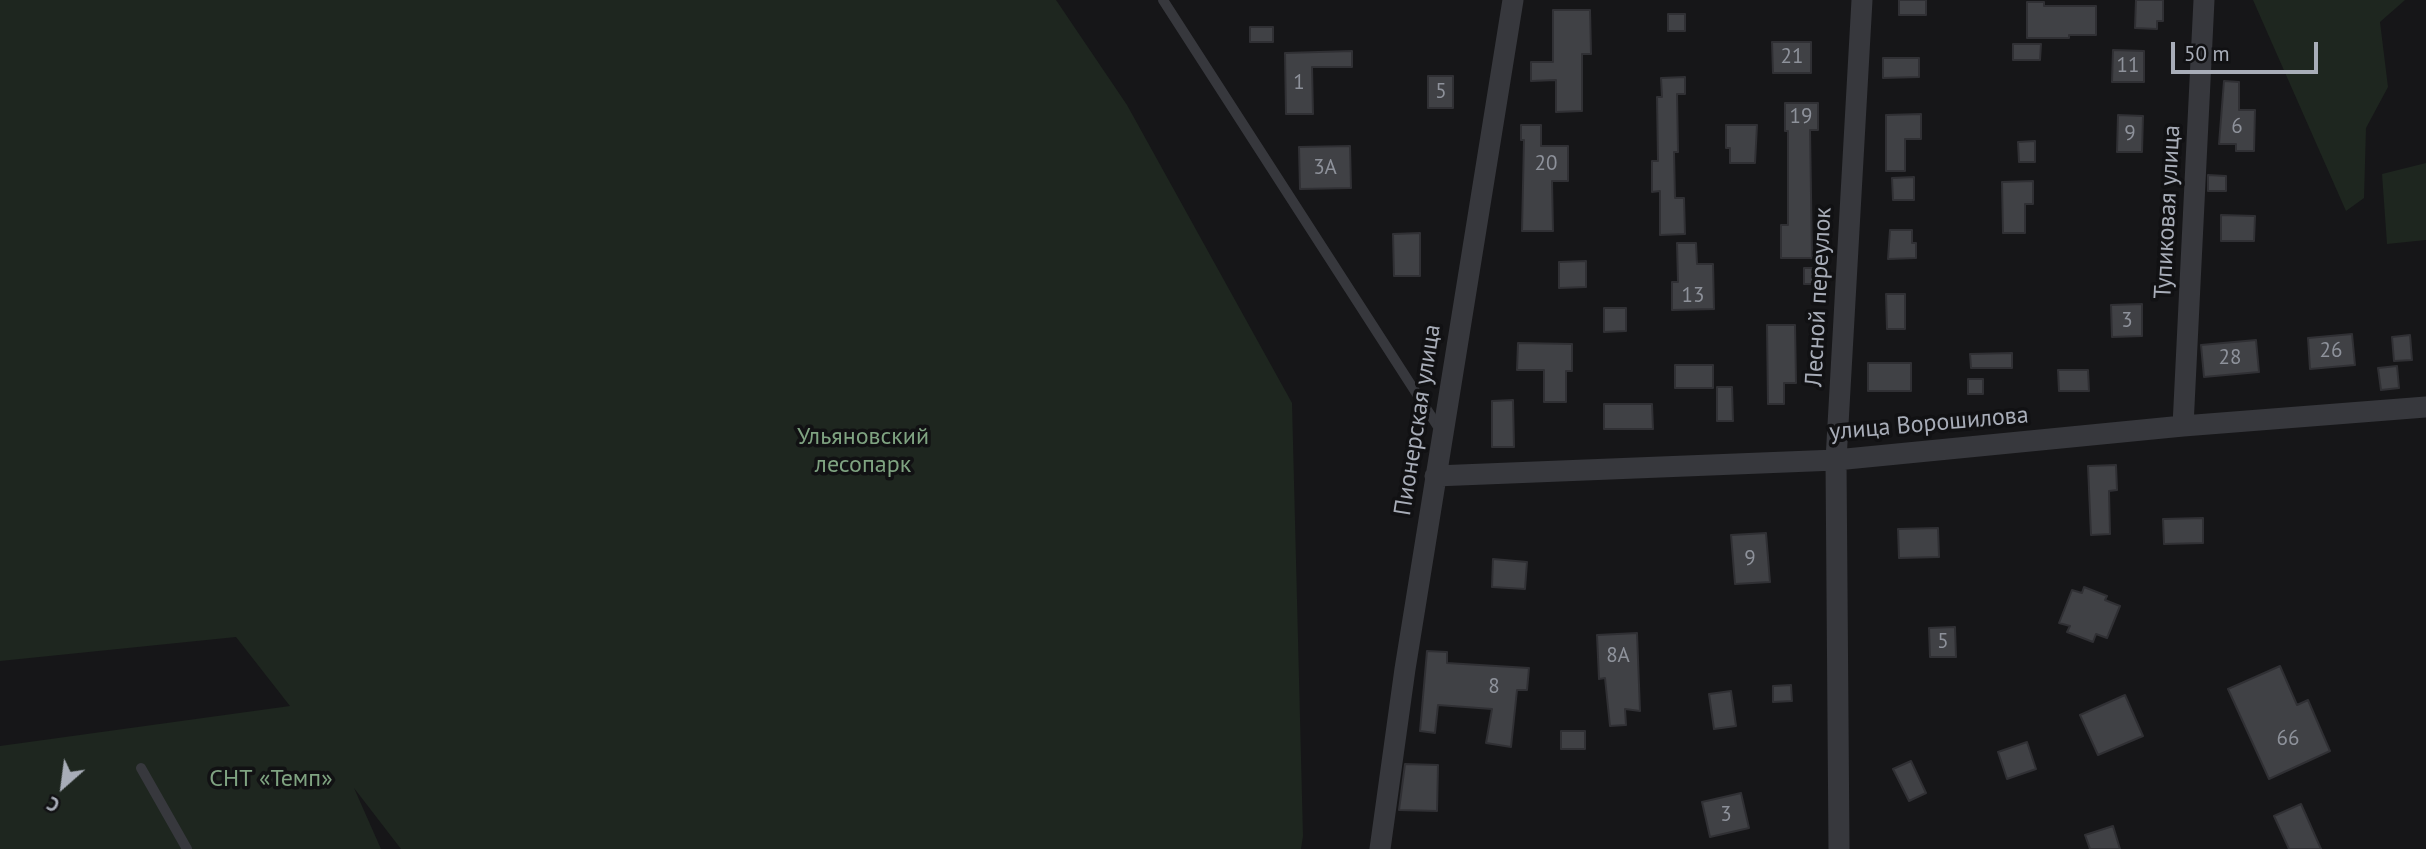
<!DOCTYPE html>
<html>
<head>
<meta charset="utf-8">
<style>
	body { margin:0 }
	#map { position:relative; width:2426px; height:849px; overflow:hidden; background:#161618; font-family:"PT Sans",sans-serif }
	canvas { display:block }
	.north { position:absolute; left:28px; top:751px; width:70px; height:70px; -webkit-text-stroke:5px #111113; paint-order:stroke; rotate:208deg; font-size:19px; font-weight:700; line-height:28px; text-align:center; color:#a8adb8 }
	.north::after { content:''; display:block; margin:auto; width:24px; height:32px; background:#a8adb8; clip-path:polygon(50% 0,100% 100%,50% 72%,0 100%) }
	.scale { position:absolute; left:2171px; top:42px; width:147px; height:32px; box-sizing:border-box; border:4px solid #a8adb8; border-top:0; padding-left:9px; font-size:21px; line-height:24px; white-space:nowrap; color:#a8adb8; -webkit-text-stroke:5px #111113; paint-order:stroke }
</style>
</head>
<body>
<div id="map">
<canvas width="2426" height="849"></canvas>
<div class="north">С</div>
<div class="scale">50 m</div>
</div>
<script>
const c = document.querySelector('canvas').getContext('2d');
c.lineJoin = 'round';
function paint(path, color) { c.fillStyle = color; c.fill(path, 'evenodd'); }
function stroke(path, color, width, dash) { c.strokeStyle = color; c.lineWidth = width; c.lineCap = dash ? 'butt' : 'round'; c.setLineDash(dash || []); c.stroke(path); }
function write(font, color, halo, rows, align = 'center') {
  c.font = font + ' "PT Sans",sans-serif'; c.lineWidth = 7; c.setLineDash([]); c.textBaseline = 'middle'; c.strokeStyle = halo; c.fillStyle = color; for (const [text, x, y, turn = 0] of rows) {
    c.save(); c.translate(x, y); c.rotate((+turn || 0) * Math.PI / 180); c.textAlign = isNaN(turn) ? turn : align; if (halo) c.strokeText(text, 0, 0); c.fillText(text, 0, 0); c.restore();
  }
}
const green = new Path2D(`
	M 0,0 L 1056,0 L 1127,105 L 1292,403 L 1303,836 L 1301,849 L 401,849 L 354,788 L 381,849 L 0,849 L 0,746 L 290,706 L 236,637 L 0,661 Z
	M 2253,0 L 2405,0 L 2380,22 L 2388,87 L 2366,128 L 2364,198 L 2346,211 Z
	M 2426,163 L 2426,240 L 2387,244 L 2382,174 Z`);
const building = new Path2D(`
	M 1899,0 L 1926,0 L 1926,15 L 1899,15 Z
	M 2136,0 L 2163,0 L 2163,21 L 2157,21 L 2157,29 L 2135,28 Z
	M 2027,2 L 2044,2 L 2044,6 L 2096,6 L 2096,35 L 2069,35 L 2069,38 L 2027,38 Z
	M 1553,10 L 1590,10 L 1591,54 L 1582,54 L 1582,111 L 1556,112 L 1556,80 L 1531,81 L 1531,62 L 1553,62 Z
	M 1668,14 L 1685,14 L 1685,31 L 1668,31 Z
	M 1250,27 L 1273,27 L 1273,42 L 1250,42 Z
	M 1772,42 L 1811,42 L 1811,73 L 1773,73 Z
	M 2013,44 L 2041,44 L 2040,60 L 2013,60 Z
	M 2113,50 L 2144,51 L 2144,82 L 2112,82 Z
	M 1352,51 L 1352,67 L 1312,67 L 1313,114 L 1286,114 L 1285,53 Z
	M 1883,58 L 1919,58 L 1919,77 L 1883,78 Z
	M 1428,76 L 1453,76 L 1453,108 L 1428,108 Z
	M 1685,77 L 1685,94 L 1677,94 L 1678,152 L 1674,152 L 1675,198 L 1684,198 L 1685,234 L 1660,235 L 1660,191 L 1652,192 L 1652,161 L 1658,161 L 1657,97 L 1662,97 L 1661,78 Z
	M 2224,81 L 2239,82 L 2239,110 L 2255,110 L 2254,151 L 2236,151 L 2236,144 L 2219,144 Z
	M 1785,103 L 1818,103 L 1818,130 L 1810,130 L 1812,258 L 1781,258 L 1781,225 L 1788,225 L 1788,131 L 1785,131 Z
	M 1921,114 L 1921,139 L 1905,139 L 1905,171 L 1886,171 L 1886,115 Z
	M 2118,115 L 2143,116 L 2142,152 L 2117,152 Z
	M 1521,125 L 1541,125 L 1541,146 L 1568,146 L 1568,181 L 1552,181 L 1553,231 L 1522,231 L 1524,140 L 1521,140 Z
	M 1726,125 L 1757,125 L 1755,163 L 1730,163 L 1730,148 L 1726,148 Z
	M 2035,141 L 2035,162 L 2019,162 L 2018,142 Z
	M 1350,146 L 1351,188 L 1300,189 L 1299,147 Z
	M 2208,175 L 2226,176 L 2226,191 L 2208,191 Z
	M 1914,177 L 1914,200 L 1893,200 L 1892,178 Z
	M 2033,181 L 2033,204 L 2025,204 L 2025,233 L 2003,233 L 2002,182 Z
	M 2221,215 L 2255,216 L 2254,241 L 2221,241 Z
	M 1890,230 L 1912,230 L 1912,243 L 1916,243 L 1916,258 L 1888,259 Z
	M 1420,233 L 1420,276 L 1394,276 L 1393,234 Z
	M 1677,243 L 1696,243 L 1697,264 L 1713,264 L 1714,309 L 1672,310 L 1672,282 L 1678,282 Z
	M 1586,261 L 1586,287 L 1559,288 L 1559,262 Z
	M 1804,268 L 1820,268 L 1820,284 L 1804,284 Z
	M 1886,294 L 1905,294 L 1905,329 L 1887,329 Z
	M 2142,304 L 2142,336 L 2112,337 L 2111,305 Z
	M 1604,308 L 1626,308 L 1626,331 L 1604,332 Z
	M 1767,325 L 1795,325 L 1796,383 L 1784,383 L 1784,404 L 1768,404 Z
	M 2352,334 L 2355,365 L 2310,369 L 2308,338 Z
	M 2410,335 L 2412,360 L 2394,361 L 2392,337 Z
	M 2256,340 L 2259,372 L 2204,377 L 2201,345 Z
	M 1518,343 L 1572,344 L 1572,371 L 1566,371 L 1566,402 L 1544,402 L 1544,370 L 1517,370 Z
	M 2012,353 L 2012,368 L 1971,368 L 1970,354 Z
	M 1868,363 L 1911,363 L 1911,391 L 1868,391 Z
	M 1675,365 L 1713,365 L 1713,388 L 1675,388 Z
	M 2397,366 L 2399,388 L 2381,390 L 2378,368 Z
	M 2058,370 L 2088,370 L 2089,391 L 2059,391 Z
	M 1968,379 L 1983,379 L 1983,394 L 1968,394 Z
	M 1717,387 L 1732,387 L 1733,421 L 1717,421 Z
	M 1513,400 L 1514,447 L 1492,447 L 1492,401 Z
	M 1604,404 L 1652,404 L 1653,429 L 1604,429 Z
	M 2116,465 L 2117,490 L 2109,491 L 2110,534 L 2091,535 L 2088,466 Z
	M 2203,518 L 2203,543 L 2164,544 L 2163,519 Z
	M 1938,528 L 1939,557 L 1899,558 L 1898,529 Z
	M 1766,533 L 1770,582 L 1735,584 L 1731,535 Z
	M 1493,559 L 1527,562 L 1525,589 L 1492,587 Z
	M 2084,587 L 2107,596 L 2105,600 L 2120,606 L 2107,638 L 2096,634 L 2093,642 L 2067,632 L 2070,626 L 2059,623 L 2072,590 L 2082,593 Z
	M 1955,627 L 1956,657 L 1930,657 L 1929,628 Z
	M 1637,633 L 1640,711 L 1625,709 L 1626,725 L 1610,726 L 1605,678 L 1599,679 L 1597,635 Z
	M 1427,651 L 1447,652 L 1447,663 L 1529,668 L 1527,690 L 1517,690 L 1511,747 L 1486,743 L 1492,709 L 1438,705 L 1435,733 L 1420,731 Z
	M 2280,666 L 2297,705 L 2308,700 L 2330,751 L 2269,779 L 2228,689 Z
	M 1791,685 L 1792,701 L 1773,702 L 1773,686 Z
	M 1731,691 L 1736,726 L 1714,729 L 1709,694 Z
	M 2125,695 L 2143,736 L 2098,755 L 2080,715 Z
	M 1561,731 L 1585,731 L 1585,749 L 1561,749 Z
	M 2027,742 L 2036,769 L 2007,779 L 1998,752 Z
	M 1911,761 L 1926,793 L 1909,801 L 1893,769 Z
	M 1405,764 L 1438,765 L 1437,811 L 1399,810 Z
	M 1741,793 L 1749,828 L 1710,837 L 1702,802 Z
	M 2301,804 L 2321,849 L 2289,849 L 2274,816 Z
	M 2113,826 L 2120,849 L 2090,849 L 2085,835 Z`);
const service = new Path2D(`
	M 1163,0 L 1442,433
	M 141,768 L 187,849`);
const minor = new Path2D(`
	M 2183,426 L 2204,0
	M 1435,476 L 1836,460 L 2183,426 L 2426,407
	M 1380,849 L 1405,669 L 1513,0
	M 1839,849 L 1836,460 L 1862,0`);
const numberNames = [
	["21",1792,57],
	["11",2128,66],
	["1",1299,83],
	["5",1441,92],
	["19",1801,117],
	["6",2237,127],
	["9",2130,134],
	["20",1546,164],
	["3А",1325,168],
	["13",1693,296],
	["3",2127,321],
	["26",2331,351],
	["28",2230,358],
	["9",1750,559],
	["5",1943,642],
	["8А",1618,656],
	["8",1494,687],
	["66",2288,739],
	["3",1726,815]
];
const streetNames = [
	["Тупиковая улица",2168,212,-87],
	["Лесной переулок",1819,297,-87],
	["Пионерская улица",1418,420,-81],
	["улица Ворошилова",1929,424,-5]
];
const parkNames = [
	["Ульяновский",863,437],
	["лесопарк",863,465],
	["СНТ «Темп»",271,779]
];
paint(green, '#1e261f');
paint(building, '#404145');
stroke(building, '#303034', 2);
stroke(service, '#37383d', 10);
stroke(minor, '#37383d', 21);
write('21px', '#8e929b', null, numberNames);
write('24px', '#a8adb8', '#111113', streetNames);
write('24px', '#7fa381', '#111113', parkNames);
</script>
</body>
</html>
